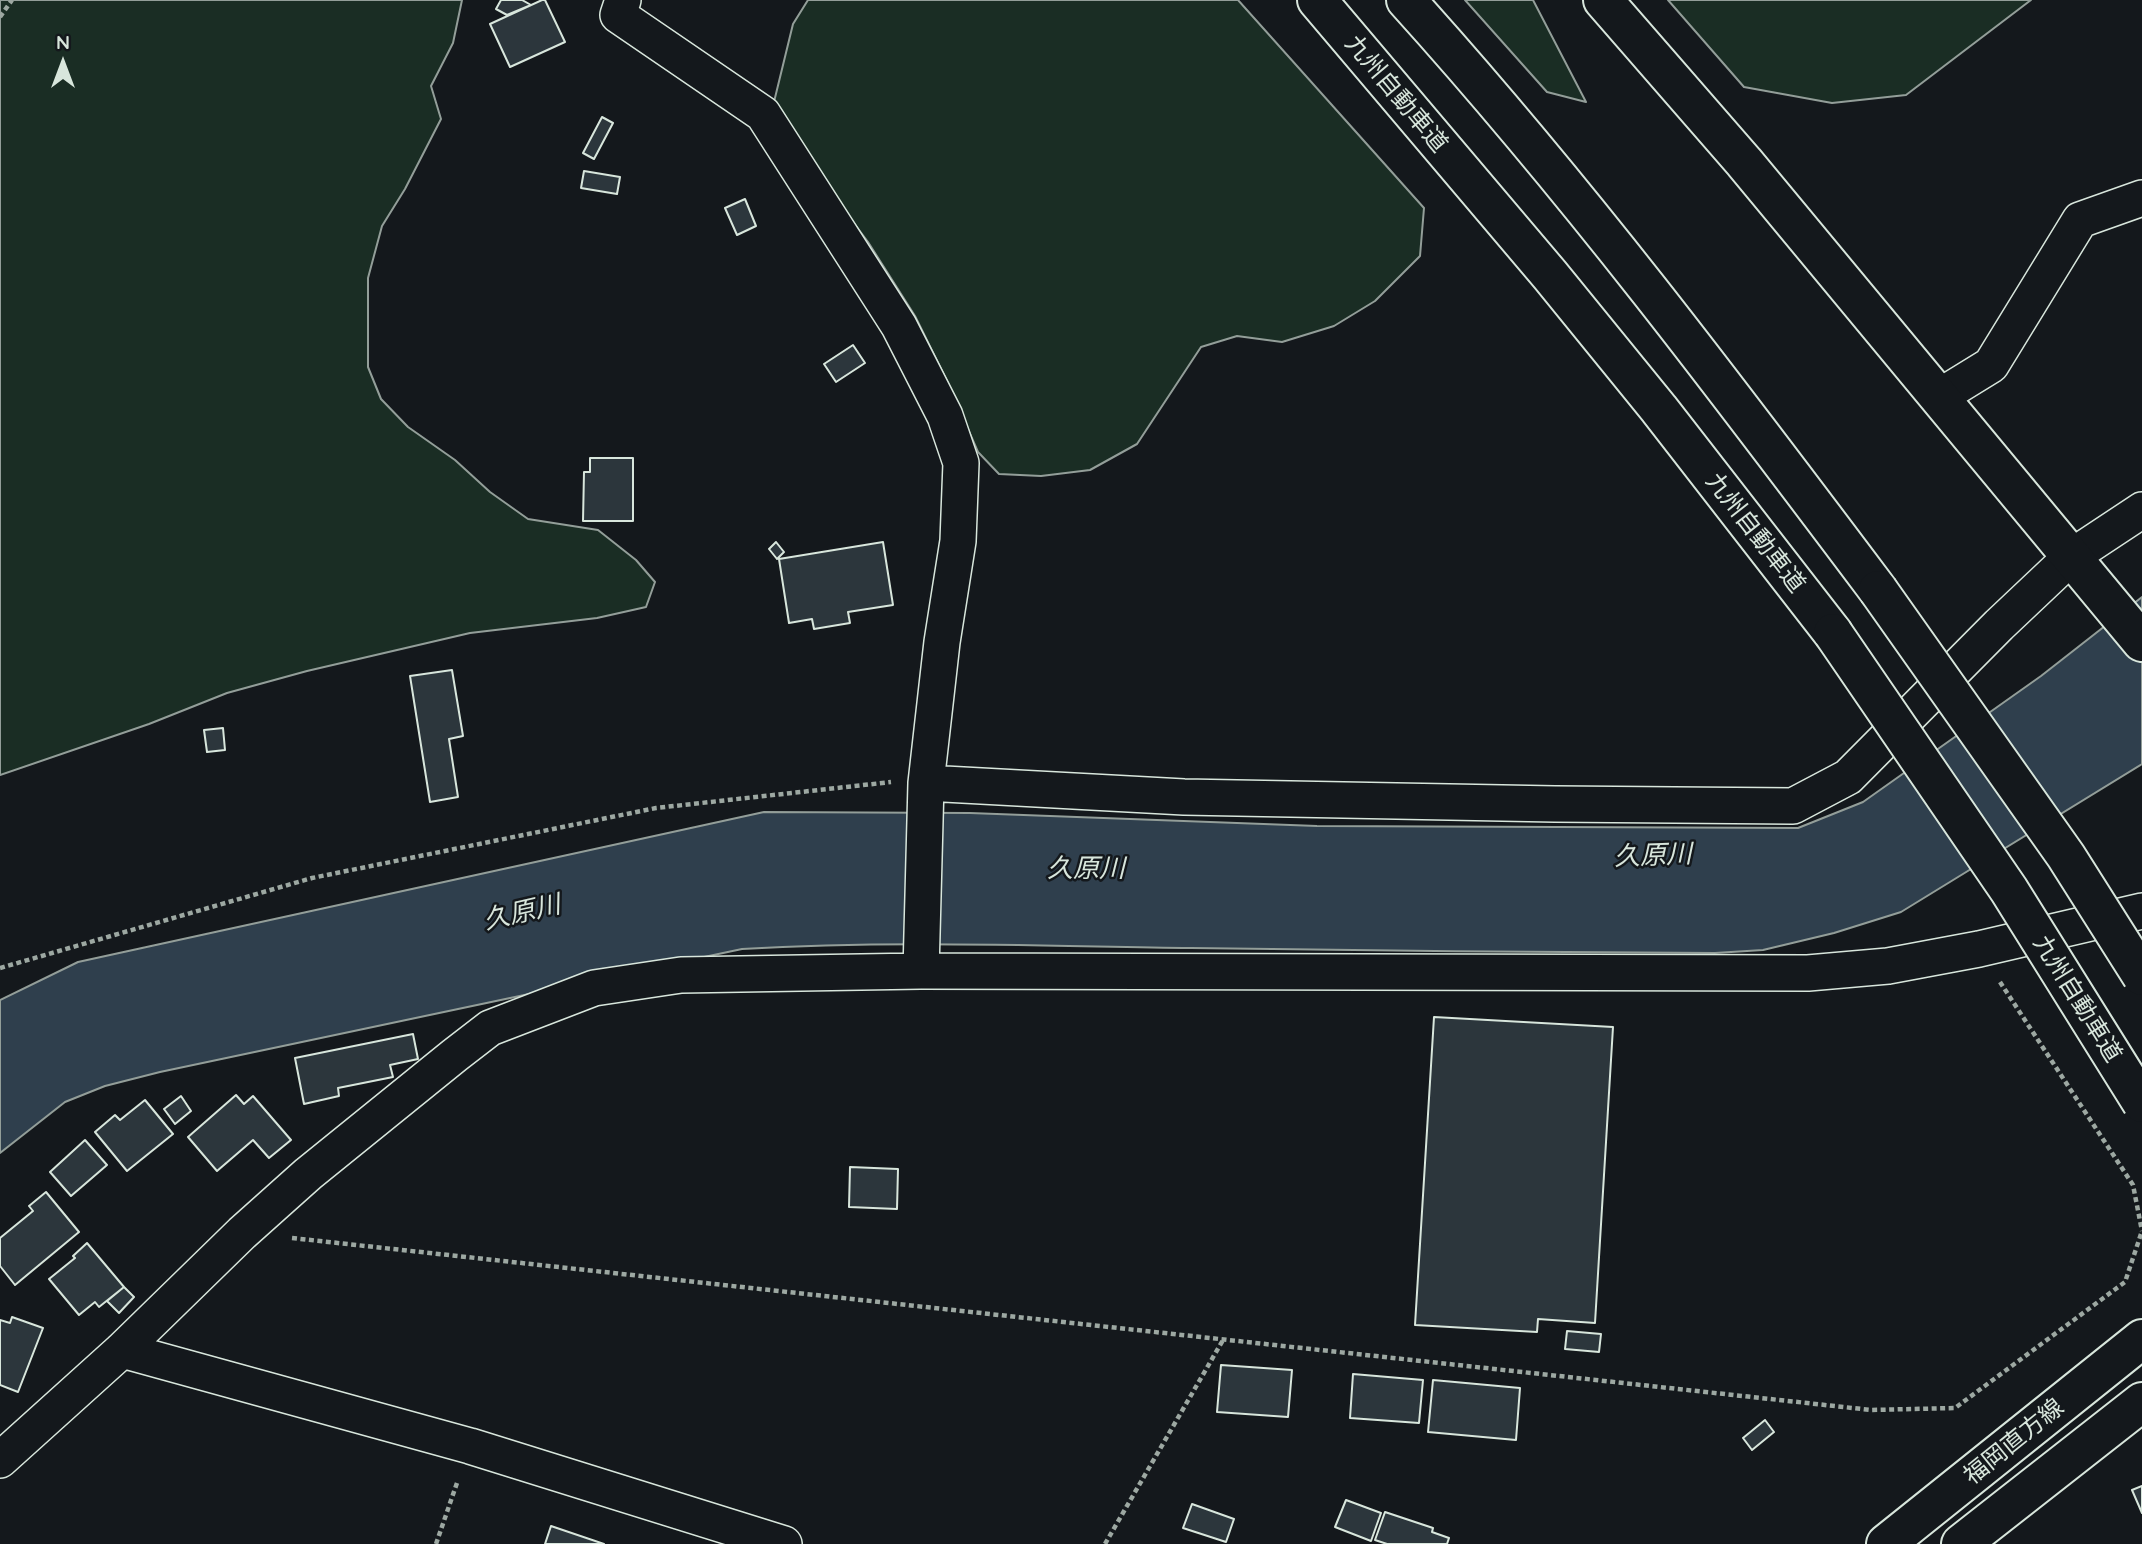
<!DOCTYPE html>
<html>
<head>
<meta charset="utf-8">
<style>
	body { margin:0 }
	#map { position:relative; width:2142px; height:1544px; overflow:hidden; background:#14181c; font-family:Quicksand,sans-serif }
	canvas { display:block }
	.north { position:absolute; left:28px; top:28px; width:70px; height:70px; -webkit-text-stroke:5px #14181c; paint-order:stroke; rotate:0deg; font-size:19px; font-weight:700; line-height:28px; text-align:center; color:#d8e6dc }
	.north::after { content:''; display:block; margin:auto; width:24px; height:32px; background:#d8e6dc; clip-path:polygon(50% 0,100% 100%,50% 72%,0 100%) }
</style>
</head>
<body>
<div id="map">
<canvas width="2142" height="1544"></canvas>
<div class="north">N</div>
</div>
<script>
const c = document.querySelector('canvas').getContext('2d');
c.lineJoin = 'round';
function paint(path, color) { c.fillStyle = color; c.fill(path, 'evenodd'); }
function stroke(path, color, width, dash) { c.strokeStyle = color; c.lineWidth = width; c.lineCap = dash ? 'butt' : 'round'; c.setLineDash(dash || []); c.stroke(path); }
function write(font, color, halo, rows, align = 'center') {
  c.font = font + ' Quicksand,"Noto Sans JP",sans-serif'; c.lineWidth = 5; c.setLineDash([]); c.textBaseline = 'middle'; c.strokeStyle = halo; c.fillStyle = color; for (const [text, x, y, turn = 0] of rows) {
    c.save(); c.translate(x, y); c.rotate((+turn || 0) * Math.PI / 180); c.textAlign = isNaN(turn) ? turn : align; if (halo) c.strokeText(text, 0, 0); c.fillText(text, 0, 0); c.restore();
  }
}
const green = new Path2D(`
	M 0,0 L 462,0 L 453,43 L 431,86 L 441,119 L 405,189 L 382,226 L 368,278 L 368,367 L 381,399 L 408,427 L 455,460 L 490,492 L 528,519 L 598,530 L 636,560 L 655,582 L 646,607 L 597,618 L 470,633 L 307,671 L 227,693 L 149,724 L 0,775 Z
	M 808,0 L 1238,0 L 1424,208 L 1420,256 L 1375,301 L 1334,326 L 1282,342 L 1237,336 L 1201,347 L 1137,444 L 1090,470 L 1041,476 L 999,474 L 978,452 L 947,381 L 915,316 L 868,242 L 800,151 L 773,106 L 793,24 Z
	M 1465,0 L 1533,0 L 1586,102 L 1547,92 Z
	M 1668,0 L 2031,0 L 1906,95 L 1832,103 L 1744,87 Z`);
const water = new Path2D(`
	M 2142,597 L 2142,764 L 1901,912 L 1834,933 L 1763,950 L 1715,953 C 1540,952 1366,951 1191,948 C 1042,946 891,940 742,949 L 160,1072 L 105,1086 L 65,1102 L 0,1153 L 0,1000 L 78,962 L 764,812 L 970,813 L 1317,826 L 1798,828 L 1863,802 L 2041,676 Z`);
const building = new Path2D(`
	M 501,0 L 522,0 L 531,5 L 507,15 L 496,9 Z
	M 542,0 L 545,0 L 565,42 L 510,67 L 490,24 Z
	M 602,117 L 613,123 L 594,159 L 583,153 Z
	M 584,171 L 620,177 L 617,194 L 581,188 Z
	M 745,199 L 756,226 L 737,235 L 725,208 Z
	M 853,345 L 865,363 L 836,382 L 824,364 Z
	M 590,458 L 633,458 L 633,521 L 583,521 L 584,472 L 590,472 Z
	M 776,542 L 784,552 L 777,559 L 769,549 Z
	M 883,542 L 893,605 L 848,612 L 850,623 L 814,629 L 812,619 L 789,623 L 779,559 Z
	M 452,670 L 463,736 L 449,739 L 458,797 L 430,802 L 410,676 Z
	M 223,728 L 225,750 L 207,752 L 204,730 Z
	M 1434,1017 L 1613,1027 L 1595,1323 L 1538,1319 L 1537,1332 L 1415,1325 Z
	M 413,1034 L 418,1059 L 390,1065 L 393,1077 L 338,1088 L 339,1096 L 304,1104 L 295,1058 Z
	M 236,1095 L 244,1104 L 253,1096 L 291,1140 L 269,1158 L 253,1140 L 217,1171 L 188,1137 Z
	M 181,1096 L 191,1111 L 175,1124 L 164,1109 Z
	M 145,1100 L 173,1134 L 127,1171 L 95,1132 L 115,1115 L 120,1120 Z
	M 85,1140 L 107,1165 L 71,1196 L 50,1172 Z
	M 850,1167 L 898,1169 L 897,1209 L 849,1207 Z
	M 46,1192 L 79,1232 L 15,1285 L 0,1266 L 0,1238 L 33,1211 L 29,1206 Z
	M 87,1243 L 124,1287 L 99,1307 L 95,1302 L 79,1315 L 49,1279 L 75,1258 L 73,1256 Z
	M 124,1287 L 134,1297 L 119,1313 L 107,1301 Z
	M 12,1317 L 43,1328 L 18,1392 L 0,1385 L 0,1320 L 10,1323 Z
	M 1567,1331 L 1601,1334 L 1599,1352 L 1565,1349 Z
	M 1221,1365 L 1292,1370 L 1288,1417 L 1217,1412 Z
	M 1353,1374 L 1423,1380 L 1419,1423 L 1350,1418 Z
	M 1433,1380 L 1520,1388 L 1516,1440 L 1428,1432 Z
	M 1765,1420 L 1774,1432 L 1752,1450 L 1743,1438 Z
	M 2142,1486 L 2142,1513 L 2132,1490 Z
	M 1346,1500 L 1381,1513 L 1371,1541 L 1335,1527 Z
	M 1192,1504 L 1234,1519 L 1226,1542 L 1183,1528 Z
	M 1385,1512 L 1433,1528 L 1432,1532 L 1449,1538 L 1447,1544 L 1387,1544 L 1375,1540 Z
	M 551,1526 L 604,1544 L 545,1544 Z`);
const path = new Path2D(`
	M 0,17 L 12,0
	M 0,968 L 312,878 L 656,808 L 891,782
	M 2000,982 L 2133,1185 L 2142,1231
	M 292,1238 L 1871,1410 L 1955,1408 L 2125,1282 L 2142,1231
	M 436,1544 L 458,1480
	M 1105,1544 L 1223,1340`);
const minor = new Path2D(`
	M 623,0 L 618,15 L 763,114 L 899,326 L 945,416 L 961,463 L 958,541 L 942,642 L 926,783 L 921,971
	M 1939,397 L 1991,365 L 2080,220 L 2142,198
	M 926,783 L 1184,797 L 1555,804 L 1793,806 L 1848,777 L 1999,625 L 2071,557 L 2142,510
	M 122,1350 L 470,1446 L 784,1544
	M 0,1460 L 122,1350 L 242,1233 L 308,1174 L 455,1055 L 490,1028 L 594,988 L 681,975 L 921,971 L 1808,973 L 1888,966 L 1979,949 L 2142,911`);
const tertiary = new Path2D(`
	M 1603,0 L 1744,162 L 2142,642`);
const primary = new Path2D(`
	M 1886,1544 L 2142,1339
	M 1961,1544 L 2142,1402`);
const motorway = new Path2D(`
	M 1317,0 L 1550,275 L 1659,409 L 1833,633
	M 1406,0 C 1575,187 1727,389 1878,590`);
const motorwayBridge = new Path2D(`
	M 1878,590 L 2066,856 L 2142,976
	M 1833,633 L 2009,890 L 2142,1103`);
const streetNames = [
	["九州自動車道",1396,94,50],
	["九州自動車道",1755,533,52],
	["九州自動車道",2077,999,58],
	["福岡直方線",2014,1442,-39]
];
const waterNames = [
	["久原川",1653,856,-2],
	["久原川",1086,869],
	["久原川",522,913,-13]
];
paint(green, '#1a2d24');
stroke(green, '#939e99', 2);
paint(water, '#2f3f4d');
stroke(water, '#939e99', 2);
paint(building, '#2c363c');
stroke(building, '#d8e6dc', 2);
stroke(minor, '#d8e6dc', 38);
stroke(tertiary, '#d8e6dc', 42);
stroke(primary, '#d8e6dc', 42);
stroke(motorway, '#d8e6dc', 42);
stroke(path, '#9da8a2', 4.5, [5, 3.5]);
stroke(minor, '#14181c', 35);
stroke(tertiary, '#14181c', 38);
stroke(primary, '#14181c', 38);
stroke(motorway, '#14181c', 38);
stroke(motorwayBridge, '#d8e6dc', 42, []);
stroke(motorwayBridge, '#14181c', 38);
write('24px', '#d8e6dc', '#14181c', streetNames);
write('italic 26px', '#d8e6dc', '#14181c', waterNames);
</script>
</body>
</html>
